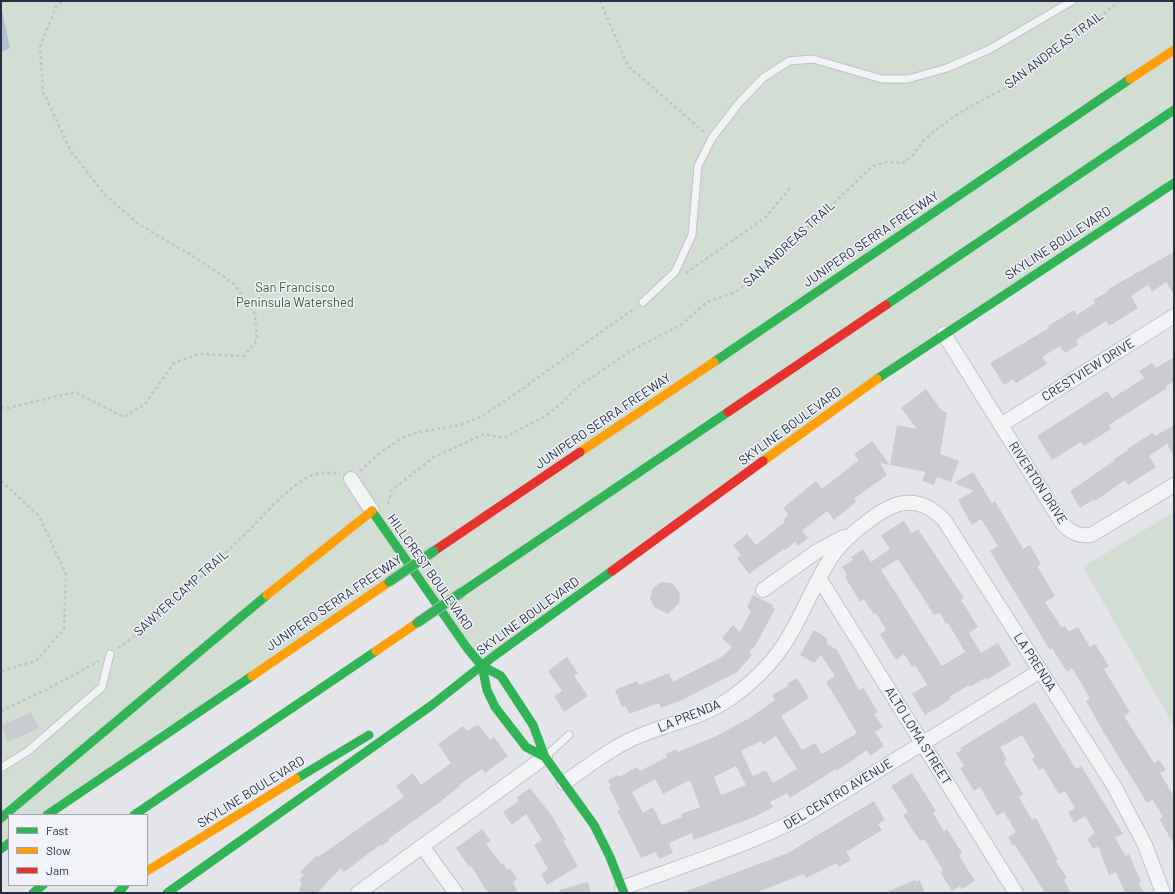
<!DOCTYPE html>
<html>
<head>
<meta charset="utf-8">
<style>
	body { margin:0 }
	#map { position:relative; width:1175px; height:894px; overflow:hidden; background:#e3e5e9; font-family:Barlow,sans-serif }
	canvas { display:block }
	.frame { position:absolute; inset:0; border:2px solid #282f45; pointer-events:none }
	.legend { position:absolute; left:8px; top:814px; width:140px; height:72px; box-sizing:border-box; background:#f1f3f8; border:1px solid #a1a5b0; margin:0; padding:5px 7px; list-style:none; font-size:12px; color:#282f45 }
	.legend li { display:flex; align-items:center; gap:8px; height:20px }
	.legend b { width:20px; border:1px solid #a1a5b0 }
</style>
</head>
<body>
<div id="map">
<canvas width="1175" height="894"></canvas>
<div class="frame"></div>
<ul class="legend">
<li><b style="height:5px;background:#30b455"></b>Fast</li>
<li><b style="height:5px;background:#ff9f0a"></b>Slow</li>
<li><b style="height:5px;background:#e5322d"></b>Jam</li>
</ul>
</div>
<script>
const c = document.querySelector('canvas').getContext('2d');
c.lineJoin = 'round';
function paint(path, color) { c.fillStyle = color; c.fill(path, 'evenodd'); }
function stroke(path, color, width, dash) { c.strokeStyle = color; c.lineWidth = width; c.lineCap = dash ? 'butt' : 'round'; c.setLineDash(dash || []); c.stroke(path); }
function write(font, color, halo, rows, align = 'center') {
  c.font = font + ' Barlow,sans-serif'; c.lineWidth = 3; c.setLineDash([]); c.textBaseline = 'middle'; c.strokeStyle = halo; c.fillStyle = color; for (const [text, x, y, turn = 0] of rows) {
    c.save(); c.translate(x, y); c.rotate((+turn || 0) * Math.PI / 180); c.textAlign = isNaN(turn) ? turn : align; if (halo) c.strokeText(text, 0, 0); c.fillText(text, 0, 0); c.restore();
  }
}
const green = new Path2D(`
	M 1,1 L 1174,1 L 1174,183 L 944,334 L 480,670 L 411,567 L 47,815 L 9,815 L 9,843 L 1,849 Z
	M 1174,512 L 1174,726 L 1083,567 Z`);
const water = new Path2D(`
	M 1,6 L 10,48 L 1,52 Z`);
const building = new Path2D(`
	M 1174,252 L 1174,294 L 1166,282 L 1152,292 L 1148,285 L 1131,296 L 1138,308 L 1109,326 L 1106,321 L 1076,340 L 1078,345 L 1065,353 L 1060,346 L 1042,357 L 1047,364 L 1016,383 L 1013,379 L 1004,385 L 990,363 L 1049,328 L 1048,326 L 1074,310 L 1077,315 L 1095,303 L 1093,300 L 1109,291 L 1108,289 Z
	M 1174,357 L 1174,382 L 1166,386 L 1167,388 L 1109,425 L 1111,429 L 1084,446 L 1081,442 L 1052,460 L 1037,436 L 1107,391 L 1112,398 L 1127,389 L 1144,378 L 1139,371 L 1152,363 L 1156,368 Z
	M 926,389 L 942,411 L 947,412 L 940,454 L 959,461 L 951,482 L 937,477 L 934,485 L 922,481 L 926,472 L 880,463 L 887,475 L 854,499 L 856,502 L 834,520 L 827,511 L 802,531 L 808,538 L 798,546 L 795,542 L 785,550 L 784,549 L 749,574 L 737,558 L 741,555 L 733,545 L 747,534 L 756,545 L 785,522 L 784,520 L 788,514 L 783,508 L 816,481 L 822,489 L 859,460 L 854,454 L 872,441 L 890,465 L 897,425 L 917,429 L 901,408 Z
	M 1174,425 L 1174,456 L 1167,444 L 1149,456 L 1156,467 L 1128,485 L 1125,480 L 1095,501 L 1094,499 L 1080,508 L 1070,491 L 1114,461 L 1113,460 L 1128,450 L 1127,449 L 1152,433 L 1155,436 Z
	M 973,472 L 992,503 L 995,501 L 1023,549 L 1030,545 L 1041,564 L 1037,566 L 1055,596 L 1045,602 L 1062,628 L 1065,626 L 1069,632 L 1078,627 L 1090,647 L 1095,644 L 1109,666 L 1104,669 L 1130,712 L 1124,716 L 1154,763 L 1159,760 L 1166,770 L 1160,773 L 1174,796 L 1174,844 L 1159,819 L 1163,817 L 1153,800 L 1147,803 L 1103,731 L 1086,701 L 1090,698 L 1072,668 L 1067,672 L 1052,648 L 1050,650 L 1002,571 L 990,551 L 998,546 L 981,519 L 972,525 L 965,513 L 958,500 L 974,491 L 954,483 Z
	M 904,521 L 912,533 L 918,529 L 964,598 L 961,600 L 978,627 L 969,633 L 981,653 L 998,643 L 1011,665 L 986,680 L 985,678 L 970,687 L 969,685 L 949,697 L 951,699 L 925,715 L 912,694 L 927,685 L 915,665 L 912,667 L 904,654 L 896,660 L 880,634 L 886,630 L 876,613 L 874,615 L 864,599 L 860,602 L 845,577 L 847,575 L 842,567 L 853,560 L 851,557 L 863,549 L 871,562 L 890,549 L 881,535 ZM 898,559 L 934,615 L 940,613 L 946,624 L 948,623 L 965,652 L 942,666 L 881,570 Z
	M 661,582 L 671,583 L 675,586 L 680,594 L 679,603 L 668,614 L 654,607 L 650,598 L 653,588 Z
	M 753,595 L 773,605 L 772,607 L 775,609 L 755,646 L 749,652 L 752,655 L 737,672 L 682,700 L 661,708 L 659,703 L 629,714 L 626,706 L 622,707 L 615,690 L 637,681 L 639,685 L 669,673 L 673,682 L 723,656 L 732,647 L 722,638 L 733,625 L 740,632 L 751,611 L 747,607 Z
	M 814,630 L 827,638 L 827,644 L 837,650 L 859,690 L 863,688 L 878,712 L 874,714 L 883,727 L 875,732 L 884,746 L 870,756 L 867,750 L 837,771 L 836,769 L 790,798 L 787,793 L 770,802 L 773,807 L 754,817 L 694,840 L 692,833 L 669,843 L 673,853 L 659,859 L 656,852 L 641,858 L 617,810 L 620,809 L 611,792 L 609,787 L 611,786 L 608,780 L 618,775 L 619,777 L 637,767 L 640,771 L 667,757 L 665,754 L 677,749 L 678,752 L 714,737 L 748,719 L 775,700 L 772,695 L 788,686 L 787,684 L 797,678 L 809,698 L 781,716 L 802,750 L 815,743 L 822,754 L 857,733 L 826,682 L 835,676 L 821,655 L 814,663 L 800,655 ZM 776,736 L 797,769 L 773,783 L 766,770 L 753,776 L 741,751 L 761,741 L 763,745 ZM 736,766 L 746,785 L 721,795 L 714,777 ZM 655,779 L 663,794 L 690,780 L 700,807 L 681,814 L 682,817 L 662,825 L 653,807 L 643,813 L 632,792 Z
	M 567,657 L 578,673 L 574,676 L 588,696 L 564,712 L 554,696 L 562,691 L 548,671 Z
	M 1035,702 L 1076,769 L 1081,766 L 1123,834 L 1115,838 L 1126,856 L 1129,854 L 1141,882 L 1138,883 L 1144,893 L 1125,893 L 1116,872 L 1109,875 L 1098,846 L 1093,849 L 1087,839 L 1095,833 L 1085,816 L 1074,823 L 1068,812 L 1075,808 L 1065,791 L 1059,794 L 1043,768 L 1039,770 L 1032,759 L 1035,757 L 1022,735 L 1000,747 L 1007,760 L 1004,762 L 1023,794 L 1019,797 L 1032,820 L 1036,818 L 1058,860 L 1056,861 L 1067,878 L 1064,880 L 1071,893 L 1045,893 L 1015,845 L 1013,846 L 1008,837 L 1016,832 L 1004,812 L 997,816 L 980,787 L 974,791 L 960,768 L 964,766 L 956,753 L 962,750 L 960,748 Z
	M 31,712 L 39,728 L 9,742 L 1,726 Z
	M 476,725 L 477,727 L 479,725 L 490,740 L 494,737 L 508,756 L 485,773 L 482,769 L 459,785 L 460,786 L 436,805 L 388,839 L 389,841 L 381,846 L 380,845 L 344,872 L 341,868 L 317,893 L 298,893 L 302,883 L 299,880 L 304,875 L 300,872 L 316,856 L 318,857 L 404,797 L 396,786 L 413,773 L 421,785 L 451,763 L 438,744 L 463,726 L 467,731 Z
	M 912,773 L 936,811 L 933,813 L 944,831 L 947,829 L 962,853 L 959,856 L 975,881 L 962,889 L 960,886 L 952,891 L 940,872 L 943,870 L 924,839 L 920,841 L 903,815 L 908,812 L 891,786 Z
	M 530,788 L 552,816 L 566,840 L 563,841 L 578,866 L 547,885 L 541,874 L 548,869 L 534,845 L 542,840 L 526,814 L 512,825 L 503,812 L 519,801 L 517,797 Z
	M 874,801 L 885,820 L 878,824 L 882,830 L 846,852 L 851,860 L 839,867 L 837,863 L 806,878 L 804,874 L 760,891 L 760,893 L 681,893 L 788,853 Z
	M 482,829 L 491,841 L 486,844 L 502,865 L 504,864 L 507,870 L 510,868 L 517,879 L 513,882 L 518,893 L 488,893 L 471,866 L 469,867 L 456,848 Z
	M 915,880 L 916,882 L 920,880 L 925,893 L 884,893 Z
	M 588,882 L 591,893 L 560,893 L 559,890 Z`);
const path = new Path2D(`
	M 600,1 L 628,66 L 705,133
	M 686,273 L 765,218 L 790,188
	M 1,407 L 8,408 L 75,392 L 124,417 L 145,404 L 174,363 L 198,354 L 244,356 L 257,340 L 255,314 L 233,283 L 196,258 L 140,225 L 104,194 L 71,151 L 43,92 L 40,46 L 57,5 L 64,1
	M 360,471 L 381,452 L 404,437 L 419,432 L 460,425 L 482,416 L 512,396 L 635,308
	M 1,481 L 39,516 L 66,574 L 64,629 L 36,661 L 1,671
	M 388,504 L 392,490 L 434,457 L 484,434 L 504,438 L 547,415 L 562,403 L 575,389 L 632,350 L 681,325 L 707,302 L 733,293 L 750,282 L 873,166 L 887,162 L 903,163 L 913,155 L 922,142 L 933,132 L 961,112 L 1014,83 L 1065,46 L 1119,1
	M 118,648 C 163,616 202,576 242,537 C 263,517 284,490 310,476 C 319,472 330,472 340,474
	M 1,711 L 48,689 L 99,661`);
const lane = new Path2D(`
	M 643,302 L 675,272 L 692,235 L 698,166 L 712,138 L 739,103 L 763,78 L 789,61 L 813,59 L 882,79 L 908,79 L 947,68 L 990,49 L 1072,1
	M 547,755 L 569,735
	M 1,768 L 28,751 L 102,687 L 110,654`);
const street = new Path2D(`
	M 944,334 L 1062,523 C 1071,533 1078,536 1091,535 L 1174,485
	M 1001,425 L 1174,316
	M 351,479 L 372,511
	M 819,578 L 1016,893
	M 763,590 L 816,552 L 844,537
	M 564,783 C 590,765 614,745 644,734 C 674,722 708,716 735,695 C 755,680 775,660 788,638 C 804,612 814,583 831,558 C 842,540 883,505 904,503 C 921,501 933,509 944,520 L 1114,786 L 1145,845 L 1163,893
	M 422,846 L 456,893
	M 622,888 C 684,865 747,846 806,815 L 1040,671
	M 358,893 L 545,757`);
const fast = new Path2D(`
	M 886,305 L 1174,110
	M 714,362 L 1130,79
	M 877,379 L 1174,183
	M 372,511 L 467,648 L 482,666 L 501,676 L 533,725 L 545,757 L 594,825 L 610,857 L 624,893
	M 462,592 L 728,412
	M 482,666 L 487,690 L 495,707 L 526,747 L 545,757
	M 296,779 L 369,735
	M 47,815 L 252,676
	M 134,815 L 376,651
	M 1,818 L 267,595
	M 1,849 L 9,843
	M 33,893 L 43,885
	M 118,893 L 125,885
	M 167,893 L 432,705 L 494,656 L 612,571`);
const slow = new Path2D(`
	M 1130,79 L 1174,50
	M 580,452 L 714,362
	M 763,461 L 877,379
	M 267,595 L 372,511
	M 376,651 L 417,623
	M 252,676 L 389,582
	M 147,871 L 296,779`);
const jam = new Path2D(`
	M 728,412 L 886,305
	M 434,551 L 580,452
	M 612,571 L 763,461`);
const fastBridge = new Path2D(`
	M 389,582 L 434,551
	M 417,623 L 462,592`);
const streetNames = [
	["SAN ANDREAS TRAIL",1054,50,-37],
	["JUNIPERO SERRA FREEWAY",871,239,-34],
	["SKYLINE BOULEVARD",1058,243,-33],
	["SAN ANDREAS TRAIL",789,244,-43],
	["CRESTVIEW DRIVE",1088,370,-32],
	["JUNIPERO SERRA FREEWAY",603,421,-34],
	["SKYLINE BOULEVARD",790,426,-36],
	["RIVERTON DRIVE",1038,483,57],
	["HILLCREST BOULEVARD",430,572,55],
	["SAWYER CAMP TRAIL",181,593,-42],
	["JUNIPERO SERRA FREEWAY",334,603,-34],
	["SKYLINE BOULEVARD",528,616,-36],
	["LA PRENDA",1035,662,57],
	["LA PRENDA",689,716,-22],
	["ALTO LOMA STREET",918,736,58],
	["SKYLINE BOULEVARD",251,792,-32],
	["DEL CENTRO AVENUE",838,794,-31]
];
const parkNames = [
	["San Francisco",295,288],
	["Peninsula Watershed",295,303]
];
paint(green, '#d2ddd4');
paint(water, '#afbed7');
paint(building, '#c9cbd0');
stroke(lane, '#c1c3c7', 9);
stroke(street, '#c1c3c7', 16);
stroke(path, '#c2c3c9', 2.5, [3, 3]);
stroke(lane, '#f3f4f6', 7);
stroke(street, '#f3f4f6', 14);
stroke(fast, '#30b455', 9);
stroke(slow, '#ff9f0a', 9);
stroke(jam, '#e5322d', 9);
stroke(fastBridge, '#b5b8be', 11, []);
stroke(fastBridge, '#30b455', 9);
write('13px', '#282f45', '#f1f3f8', streetNames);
write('13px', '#376233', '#f1f3f8', parkNames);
</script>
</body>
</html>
